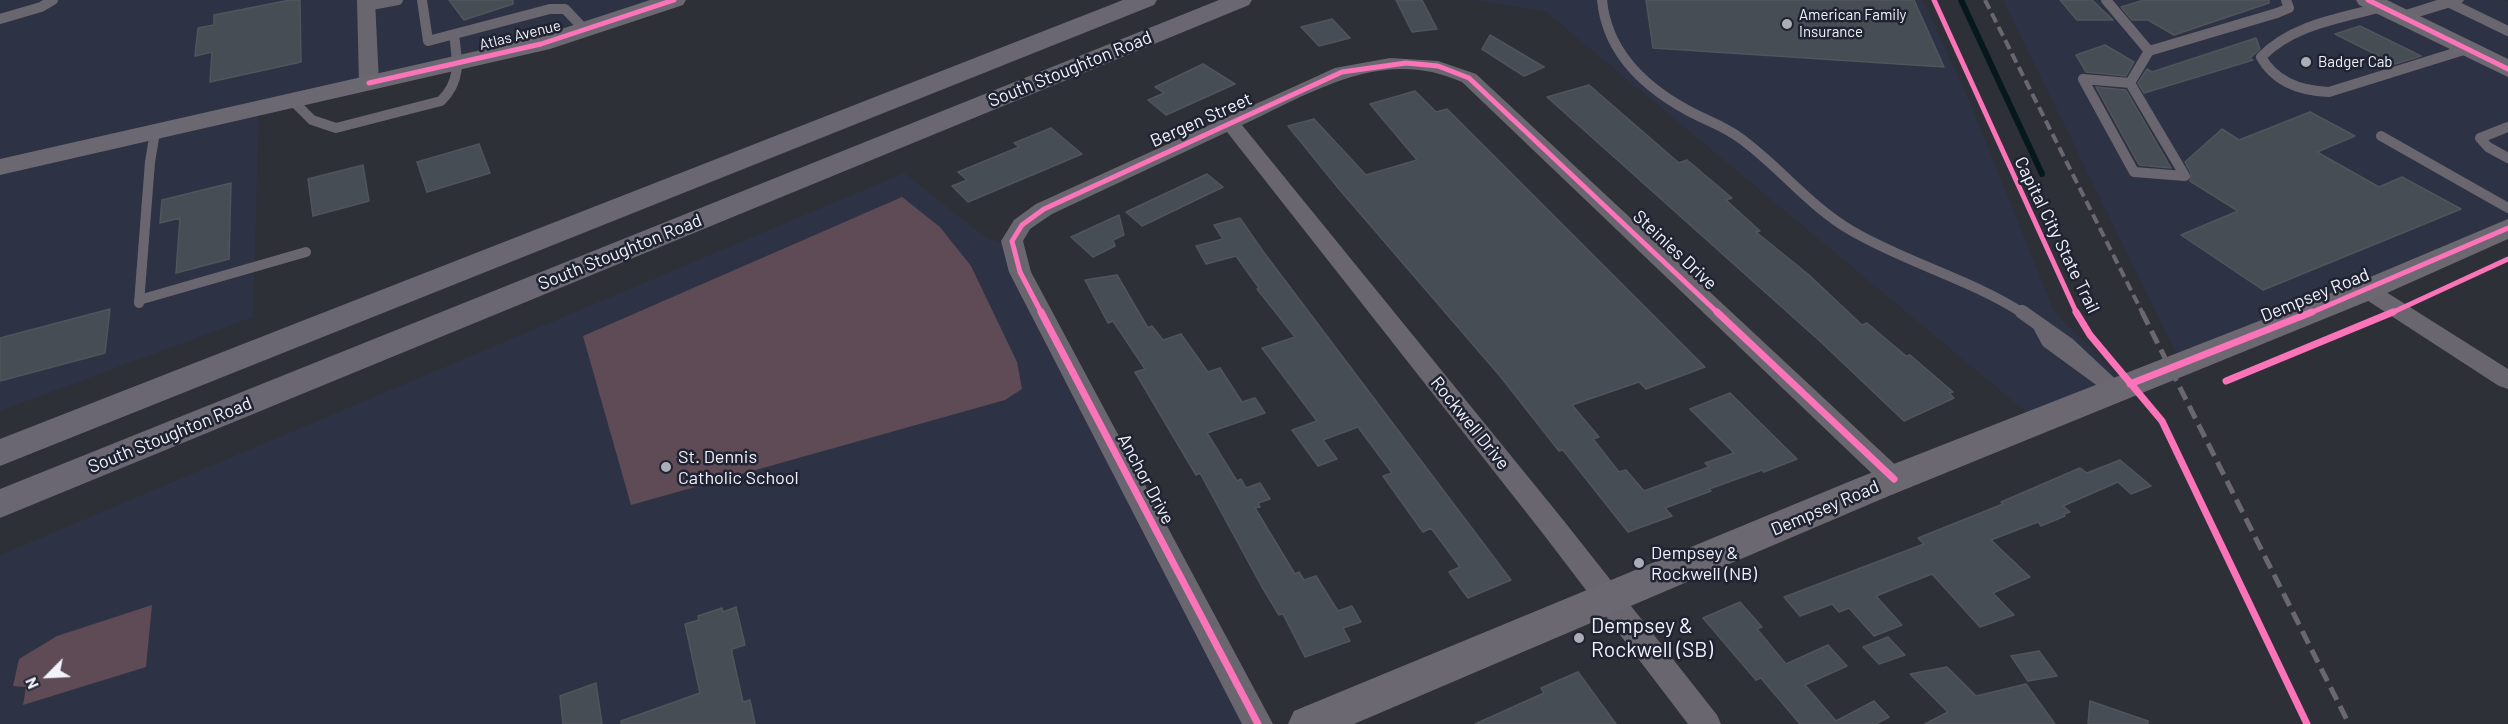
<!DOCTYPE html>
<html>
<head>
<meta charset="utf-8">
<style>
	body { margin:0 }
	#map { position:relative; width:2508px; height:724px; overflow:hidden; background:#2e3037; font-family:Barlow,sans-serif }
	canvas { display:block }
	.north { position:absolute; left:18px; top:646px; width:60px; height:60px; -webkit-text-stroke:4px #202331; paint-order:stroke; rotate:246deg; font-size:16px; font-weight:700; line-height:24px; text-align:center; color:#f0f2fc }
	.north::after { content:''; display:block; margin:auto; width:21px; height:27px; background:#f0f2fc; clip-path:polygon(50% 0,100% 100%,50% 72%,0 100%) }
</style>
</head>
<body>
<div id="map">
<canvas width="2508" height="724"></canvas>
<div class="north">N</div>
</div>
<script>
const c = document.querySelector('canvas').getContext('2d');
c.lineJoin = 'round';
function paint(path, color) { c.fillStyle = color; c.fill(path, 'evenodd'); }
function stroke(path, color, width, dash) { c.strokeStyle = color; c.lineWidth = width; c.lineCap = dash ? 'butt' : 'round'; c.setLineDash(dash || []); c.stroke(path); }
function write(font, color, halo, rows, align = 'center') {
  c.font = font + ' Barlow,sans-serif'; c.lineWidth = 5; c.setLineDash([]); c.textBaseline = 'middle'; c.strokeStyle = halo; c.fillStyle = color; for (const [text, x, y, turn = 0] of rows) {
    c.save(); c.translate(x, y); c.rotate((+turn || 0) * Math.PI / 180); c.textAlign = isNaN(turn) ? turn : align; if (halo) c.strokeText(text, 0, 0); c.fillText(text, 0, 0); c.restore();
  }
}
const built = new Path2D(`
	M 0,0 L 674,0 L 552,40 L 259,109 L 253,317 L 0,411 Z
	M 1473,0 L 1923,0 L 1970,103 L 2054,311 L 2126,385 L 2037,421 L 1545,11 Z
	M 2003,0 L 2504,0 L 2508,2 L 2508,228 L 2182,365 Z
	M 904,173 L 988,239 L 1013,246 L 1258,724 L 0,724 L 0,555 Z`);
const green = new Path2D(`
	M 902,197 L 940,227 L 971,266 L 1017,362 L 1022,389 L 1005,400 L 631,505 L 583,336 Z
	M 152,605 L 146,667 L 23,705 L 26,687 L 13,686 L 19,659 L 57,636 Z`);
const stream = new Path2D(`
	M 1961,0 L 2042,174`);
const building = new Path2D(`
	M 290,0 L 300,0 L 301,62 L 210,82 L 212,52 L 195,56 L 198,28 L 214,25 L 214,15 Z
	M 449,0 L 513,0 L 513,4 L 464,20 Z
	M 1396,0 L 1422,0 L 1437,29 L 1412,32 Z
	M 1646,0 L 1914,0 L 1944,67 L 1653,48 Z
	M 2060,0 L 2092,0 L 2113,20 L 2077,20 Z
	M 2144,0 L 2269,0 L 2269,3 L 2174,35 L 2148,20 L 2132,20 L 2121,7 Z
	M 1332,19 L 1350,38 L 1319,46 L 1301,27 Z
	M 2360,26 L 2421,56 L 2395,64 L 2335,34 Z
	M 1490,35 L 1544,67 L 1524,76 L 1482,49 Z
	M 2256,38 L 2260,49 L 2250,58 L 2253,60 L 2144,93 L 2138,83 L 2147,69 L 2152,72 Z
	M 2105,45 L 2134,62 L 2126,76 L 2086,72 L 2076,55 Z
	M 1203,64 L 1235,84 L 1166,115 L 1148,100 L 1164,93 L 1155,87 Z
	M 1589,85 L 1679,163 L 1687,160 L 1732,198 L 1726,200 L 1760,231 L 1756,232 L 1809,275 L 1862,325 L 1867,323 L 1906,356 L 1910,355 L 1953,392 L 1949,393 L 1954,398 L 1904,421 L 1822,343 L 1547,97 Z
	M 2096,87 L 2126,90 L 2171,168 L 2139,165 Z
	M 1415,91 L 1436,112 L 1447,109 L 1705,367 L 1646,389 L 1639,382 L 1572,405 L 1599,437 L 1593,439 L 1619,472 L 1626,470 L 1644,491 L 1709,467 L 1705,463 L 1734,453 L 1690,409 L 1730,393 L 1797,459 L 1764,472 L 1762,470 L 1709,489 L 1711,491 L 1665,508 L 1672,516 L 1628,532 L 1563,450 L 1559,451 L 1500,376 L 1339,189 L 1288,126 L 1314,119 L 1366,175 L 1417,160 L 1370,104 Z
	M 2310,112 L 2355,136 L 2317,152 L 2379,187 L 2402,177 L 2461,209 L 2263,290 L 2181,235 L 2238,211 L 2190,181 L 2191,173 L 2185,162 L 2222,129 L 2239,140 Z
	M 1051,128 L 1082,154 L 968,202 L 952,186 L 967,180 L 958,172 L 1019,147 L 1014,143 Z
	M 479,144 L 490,173 L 427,192 L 417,162 Z
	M 363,165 L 369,201 L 313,216 L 308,179 Z
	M 1207,174 L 1223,187 L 1142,226 L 1126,212 Z
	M 231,183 L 229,259 L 176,273 L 180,218 L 160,223 L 162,200 Z
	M 1119,215 L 1124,235 L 1113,240 L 1115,246 L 1093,257 L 1071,237 Z
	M 1240,218 L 1262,250 L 1511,580 L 1468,598 L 1449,572 L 1460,567 L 1431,528 L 1423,532 L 1383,476 L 1392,473 L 1358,427 L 1323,440 L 1337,459 L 1318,466 L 1292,430 L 1317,421 L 1262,348 L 1295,337 L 1257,289 L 1259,288 L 1236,256 L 1206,264 L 1196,246 L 1223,239 L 1214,225 Z
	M 1117,275 L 1148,328 L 1152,326 L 1163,340 L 1181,334 L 1208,372 L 1220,368 L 1242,402 L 1255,398 L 1265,413 L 1207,433 L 1237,481 L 1241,479 L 1246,488 L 1260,483 L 1270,499 L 1258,503 L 1260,507 L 1255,508 L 1295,574 L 1299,572 L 1304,580 L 1316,576 L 1338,611 L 1352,606 L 1361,622 L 1343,628 L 1350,641 L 1305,657 L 1283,614 L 1279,615 L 1262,587 L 1200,473 L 1196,475 L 1135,372 L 1145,369 L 1113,321 L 1108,323 L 1085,280 Z
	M 110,309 L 105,353 L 0,381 L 0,338 Z
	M 2120,460 L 2151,486 L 2131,494 L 2118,482 L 2063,506 L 2070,512 L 2064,514 L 2065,516 L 2041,526 L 2038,522 L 1991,540 L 2030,577 L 1993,593 L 2014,615 L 1980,627 L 1932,574 L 1876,596 L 1902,625 L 1874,636 L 1849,608 L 1839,612 L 1832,604 L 1800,616 L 1784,597 L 1924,544 L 1918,538 L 2003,504 L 2001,502 L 2080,468 L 2087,473 Z
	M 1740,602 L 1762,627 L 1757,629 L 1786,664 L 1828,645 L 1847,666 L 1805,685 L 1836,721 L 1874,701 L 1889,717 L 1876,724 L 1800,724 L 1761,678 L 1756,680 L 1703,618 Z
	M 736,607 L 745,645 L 732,649 L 732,653 L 743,702 L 750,700 L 755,724 L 621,724 L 621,721 L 700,693 L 685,624 L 699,620 L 698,616 L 722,608 L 723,612 Z
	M 1888,637 L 1905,655 L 1879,664 L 1863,647 Z
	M 2039,651 L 2057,676 L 2028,681 L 2011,656 Z
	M 1947,667 L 1976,696 L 2026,684 L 2055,724 L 1925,724 L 1948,712 L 1910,674 Z
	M 1578,672 L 1616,724 L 1475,724 L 1544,693 L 1541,688 Z
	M 596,683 L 602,724 L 563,724 L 560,696 Z
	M 2090,701 L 2148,721 L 2148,724 L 2088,724 Z`);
const laneFar1 = new Path2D(`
	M 422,0 L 428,41 L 550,9 L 565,9 L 585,30
	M 1602,0 C 1607,52 1643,86 1687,110 C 1705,120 1724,126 1740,138 C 1779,166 1809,206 1852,231 C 1907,263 1970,279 2024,314
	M 2106,0 L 2149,51
	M 2448,2 L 2508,31
	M 366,6 L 398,0
	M 2382,7 C 2339,19 2294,24 2261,57 C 2275,82 2301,91 2329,92 L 2467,49
	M 0,19 L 41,7 L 53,0
	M 2083,79 L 2130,83 L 2185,176 L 2134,172 Z
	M 2130,83 L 2149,51 L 2277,13 L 2289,8 L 2286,0
	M 293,101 L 312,120 L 336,128 L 441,101 C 461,81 458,62 454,35
	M 2508,127 L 2480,138 L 2488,147 L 2508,158
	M 2381,136 L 2508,208
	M 139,300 L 306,252
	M 139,303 L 150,162 L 155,132`);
const lane = new Path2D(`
	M 2022,312 L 2069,345 L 2116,389
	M 2040,326 L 2048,341 L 2100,379`);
const street = new Path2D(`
	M 357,0 L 375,0 L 379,83 L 369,89 L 359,83 Z
	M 2437,0 L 2464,0 L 2461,4 L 2402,22 L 2393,17 L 2396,13 Z
	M 1390,58 L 1438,61 L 1476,74 L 1903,472 L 1907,479 L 1903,486 L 1894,489 L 1885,486 L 1462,82 C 1383,46 1313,92 1242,125 L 1564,521 L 1717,715 L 1721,724 L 1688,724 L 1544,535 L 1227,132 L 1052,214 L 1030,229 L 1023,241 L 1031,272 L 1273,724 L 1242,724 L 1009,272 L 1001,241 L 1014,220 L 1036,204 L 1335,68 Z
	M 2367,283 L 2375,285 L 2508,369 L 2508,389 L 2499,386 L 2359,295 L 2356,290 L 2359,285 Z`);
const secondary = new Path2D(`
	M 650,0 L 686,0 L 683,5 L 550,49 L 0,175 L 0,159 L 534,38 Z
	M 2356,0 L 2387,0 L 2508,59 L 2508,77 L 2359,5 Z
	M 2508,219 L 2508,239 L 2378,297 L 1884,498 L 1354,724 L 1288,724 L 1294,711 L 1858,478 L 2356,283 Z`);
const primary = new Path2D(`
	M 1123,0 L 1157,0 L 1154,5 L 0,466 L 0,439 Z
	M 1219,0 L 1252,0 L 1249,5 L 0,518 L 0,489 Z`);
const railFar1 = new Path2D(`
	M 1985,0 L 2143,314`);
const rail = new Path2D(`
	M 2142,312 L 2349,724`);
const cyclewayFar1 = new Path2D(`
	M 1934,0 L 2077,314
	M 2368,0 L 2508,69
	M 369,83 L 541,44 L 674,0
	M 1042,314 L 1020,272 L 1012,241 L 1022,225 L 1044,209 L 1342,72 L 1406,63 L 1438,66 L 1469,78 L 1719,314
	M 2308,314 L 2508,228
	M 2389,314 L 2508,259`);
const cycleway = new Path2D(`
	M 1041,312 L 1258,724
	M 1717,312 L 1894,479
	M 2076,312 L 2090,335 L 2162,421 L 2307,724
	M 2226,381 L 2393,312
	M 2130,384 L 2312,312`);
const markers = [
	[1787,24,6,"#acaeb7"],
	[2306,62,6,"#acaeb7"],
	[666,467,6,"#acaeb7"],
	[1639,563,6,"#acaeb7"],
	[1579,638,6,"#acaeb7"]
];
const farPoinames = [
	["American Family",1799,15],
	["Insurance",1799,32],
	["Badger Cab",2318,62]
];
const farStreetnames = [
	["Atlas Avenue",520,35,-14]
];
const streetNames = [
	["South Stoughton Road",1070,69,-22],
	["Bergen Street",1201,120,-24],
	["Capital City State Trail",2057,235,64],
	["Steinies Drive",1675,250,43],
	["South Stoughton Road",620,252,-22],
	["Dempsey Road",2315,295,-22],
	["Rockwell Drive",1470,423,51],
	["South Stoughton Road",170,435,-22],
	["Anchor Drive",1146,479,62],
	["Dempsey Road",1825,508,-23]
];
const poiNames = [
	["St. Dennis",678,457],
	["Catholic School",678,478],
	["Dempsey &",1651,553],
	["Rockwell (NB)",1651,574]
];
const nearPoinames = [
	["Dempsey &",1591,626],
	["Rockwell (SB)",1591,650]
];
paint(built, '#2e3245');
paint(green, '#5e4b56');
stroke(stream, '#05181c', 6);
paint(building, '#464d54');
stroke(building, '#51555b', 1.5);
stroke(laneFar1, '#6a666f', 10);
stroke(lane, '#6a666f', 14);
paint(street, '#6a666f');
paint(secondary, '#6c6872');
paint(primary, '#6a6772');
stroke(railFar1, '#6a676f', 4, [10, 5]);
stroke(rail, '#6a676f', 5, [14, 7]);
stroke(cyclewayFar1, '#fb73b8', 5);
stroke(cycleway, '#fb73b8', 7);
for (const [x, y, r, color] of markers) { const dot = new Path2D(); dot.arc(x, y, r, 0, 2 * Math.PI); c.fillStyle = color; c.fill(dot); stroke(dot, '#202331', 2); }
write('15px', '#f0f2fc', '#202331', farPoinames, 'left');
write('15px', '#f0f2fc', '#202331', farStreetnames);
write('18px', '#f0f2fc', '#202331', streetNames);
write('18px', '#f0f2fc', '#202331', poiNames, 'left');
write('21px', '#f0f2fc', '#202331', nearPoinames, 'left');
</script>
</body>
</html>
